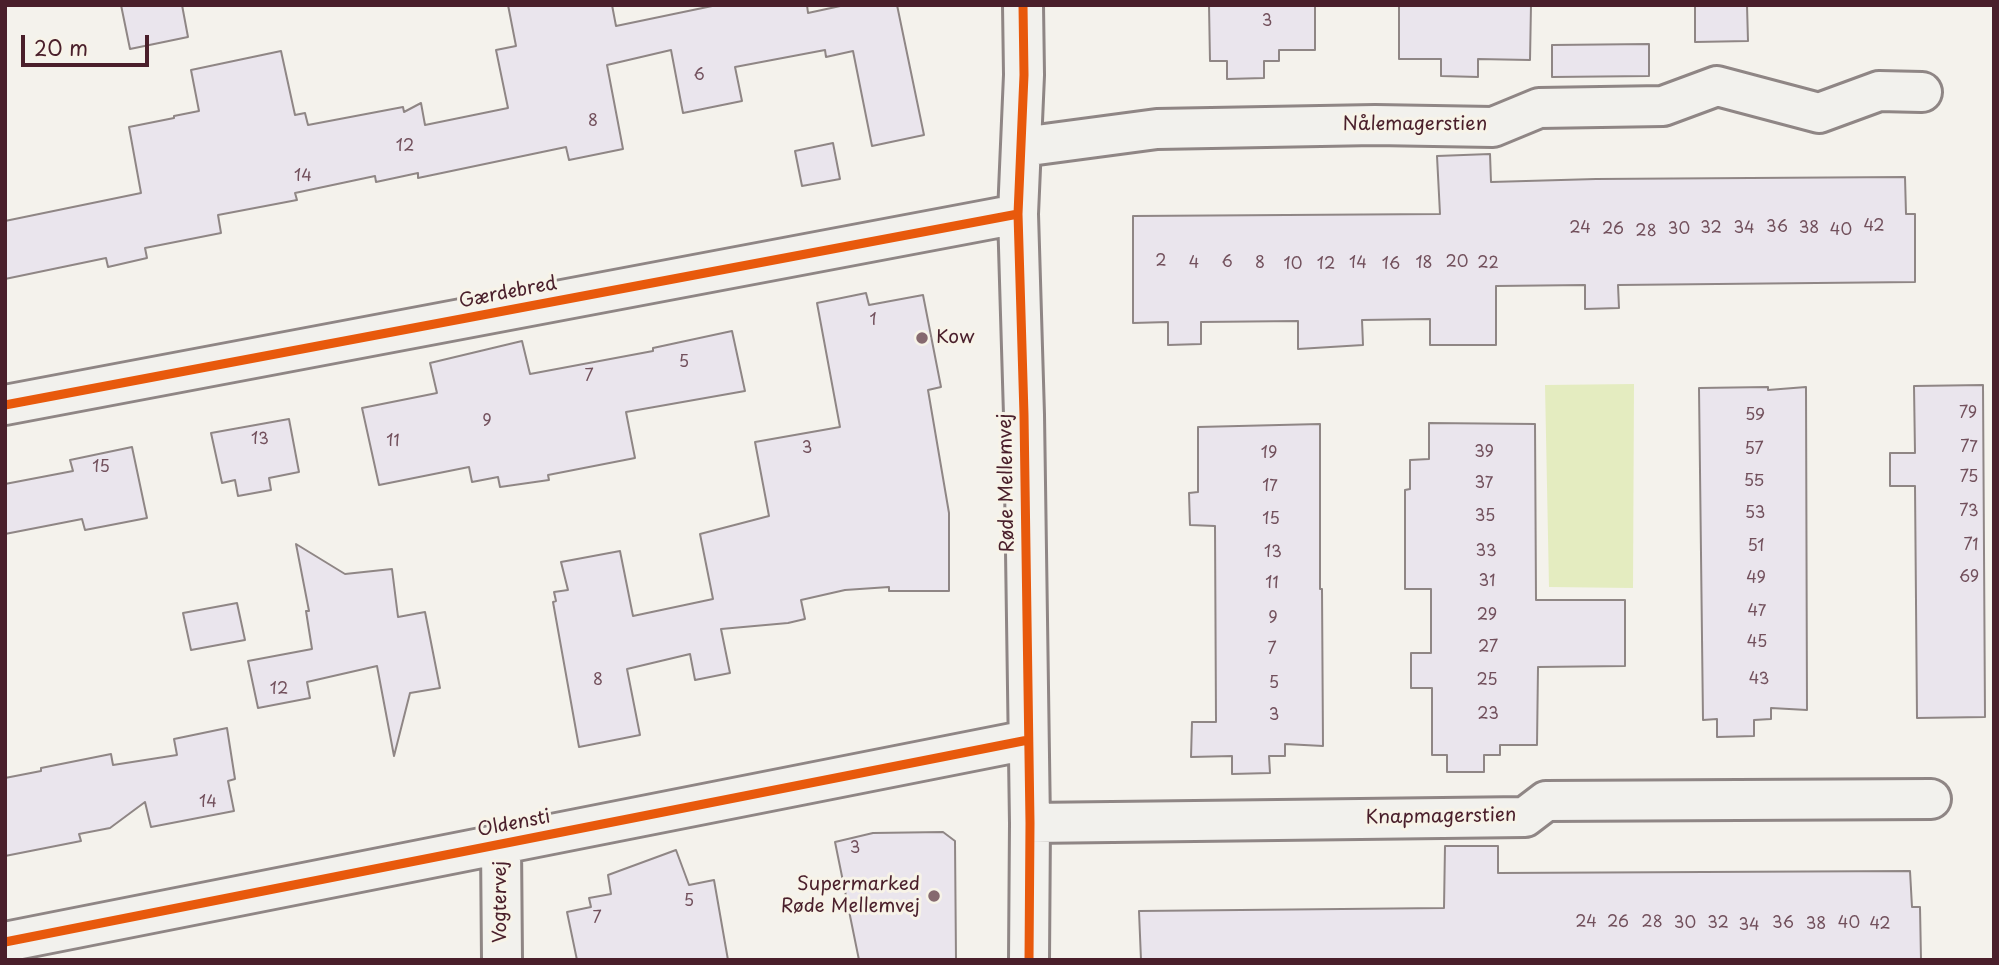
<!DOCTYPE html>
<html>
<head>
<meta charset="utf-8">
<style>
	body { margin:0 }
	#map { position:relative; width:1999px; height:965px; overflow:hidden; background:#f4f2ec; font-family:"Playpen Sans",sans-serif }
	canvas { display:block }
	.frame { position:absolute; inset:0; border:7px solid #4a1f2b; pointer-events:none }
	.scale { position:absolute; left:21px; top:35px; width:128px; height:32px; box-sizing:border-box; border:4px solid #4a1f2b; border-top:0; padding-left:9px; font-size:21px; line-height:24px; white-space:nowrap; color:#4a1f2b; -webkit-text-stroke:5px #f7f3e8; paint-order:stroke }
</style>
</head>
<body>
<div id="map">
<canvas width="1999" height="965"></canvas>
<div class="frame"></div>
<div class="scale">20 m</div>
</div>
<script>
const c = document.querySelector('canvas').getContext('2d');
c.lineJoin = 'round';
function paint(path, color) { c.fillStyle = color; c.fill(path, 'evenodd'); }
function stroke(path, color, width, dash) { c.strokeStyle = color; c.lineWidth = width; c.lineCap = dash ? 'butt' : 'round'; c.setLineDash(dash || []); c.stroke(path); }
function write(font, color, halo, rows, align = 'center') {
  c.font = font + ' "Playpen Sans",sans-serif'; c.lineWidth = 6; c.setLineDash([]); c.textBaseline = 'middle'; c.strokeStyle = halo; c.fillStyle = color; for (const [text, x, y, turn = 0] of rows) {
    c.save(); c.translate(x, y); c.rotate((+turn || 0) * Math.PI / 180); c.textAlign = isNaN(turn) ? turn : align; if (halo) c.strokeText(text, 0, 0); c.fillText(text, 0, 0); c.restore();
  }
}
const green = new Path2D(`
	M 1634,384 L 1633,588 L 1549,587 L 1545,385 Z`);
const building = new Path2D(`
	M 121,5 L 182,5 L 188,37 L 130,49 Z
	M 508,5 L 612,5 L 616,26 L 717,5 L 807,5 L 808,13 L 845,5 L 897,5 L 924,135 L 872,146 L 853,51 L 826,57 L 825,50 L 735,67 L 742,101 L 683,113 L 671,50 L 607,65 L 623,149 L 569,160 L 566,147 L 418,178 L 418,173 L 376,182 L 375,176 L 295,193 L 297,200 L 218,215 L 221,233 L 145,248 L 147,258 L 108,267 L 106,258 L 5,279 L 5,221 L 141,193 L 129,127 L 174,118 L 174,116 L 199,111 L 191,70 L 281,51 L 295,115 L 305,113 L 308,125 L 403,107 L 404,112 L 421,103 L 425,125 L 508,108 L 496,50 L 516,46 Z
	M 1209,5 L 1315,5 L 1315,50 L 1279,50 L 1279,61 L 1264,61 L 1264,78 L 1227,79 L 1227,61 L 1210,61 Z
	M 1399,5 L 1531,5 L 1530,60 L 1478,59 L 1478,77 L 1441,76 L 1441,59 L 1399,59 Z
	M 1695,5 L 1747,5 L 1748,41 L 1695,42 Z
	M 1649,44 L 1649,76 L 1552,77 L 1552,45 Z
	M 833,143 L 840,179 L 802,186 L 795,151 Z
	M 1490,154 L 1491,182 L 1596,179 L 1905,177 L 1906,214 L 1915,214 L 1915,282 L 1618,285 L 1619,308 L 1585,309 L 1585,285 L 1496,286 L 1496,345 L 1430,345 L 1430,319 L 1362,320 L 1363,345 L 1298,349 L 1298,321 L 1201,322 L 1201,344 L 1168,345 L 1168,322 L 1133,323 L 1133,216 L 1440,214 L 1437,156 Z
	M 866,293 L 869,305 L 923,295 L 941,387 L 928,390 L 949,513 L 949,591 L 889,591 L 889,587 L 845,590 L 801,600 L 805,619 L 788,623 L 721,629 L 730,673 L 695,680 L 690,654 L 627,669 L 640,735 L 579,747 L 553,602 L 556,601 L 554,592 L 568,590 L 561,562 L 620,551 L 633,616 L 713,599 L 700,534 L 769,516 L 755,442 L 840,427 L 817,303 Z
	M 732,331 L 745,391 L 626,412 L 635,458 L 548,475 L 549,480 L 500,487 L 498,477 L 472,482 L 469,467 L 379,485 L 362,408 L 437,393 L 430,363 L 522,341 L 530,374 L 653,351 L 653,348 Z
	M 1983,385 L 1985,717 L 1917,718 L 1915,486 L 1890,486 L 1890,453 L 1915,453 L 1914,386 Z
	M 1768,387 L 1768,390 L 1806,387 L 1807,710 L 1771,708 L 1771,719 L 1754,720 L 1754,736 L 1717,737 L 1717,719 L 1703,720 L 1699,388 Z
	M 289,419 L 299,472 L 269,478 L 271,490 L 238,496 L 235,480 L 222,483 L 211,433 Z
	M 1429,423 L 1535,424 L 1536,600 L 1625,600 L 1625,666 L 1538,667 L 1537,745 L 1500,745 L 1500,755 L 1484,755 L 1484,772 L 1447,772 L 1447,755 L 1432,755 L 1432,688 L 1411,688 L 1411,653 L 1431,653 L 1431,589 L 1405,589 L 1405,490 L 1410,489 L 1410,460 L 1429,459 Z
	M 1320,424 L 1320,589 L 1322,589 L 1323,746 L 1285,744 L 1285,756 L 1269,756 L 1270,773 L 1232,774 L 1232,756 L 1191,757 L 1192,722 L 1216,722 L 1215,526 L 1190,525 L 1189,493 L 1198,492 L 1198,427 Z
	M 132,447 L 147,518 L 85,530 L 82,519 L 5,534 L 5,484 L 73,471 L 70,460 Z
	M 296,544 L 345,574 L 392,569 L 398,617 L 425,612 L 440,688 L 410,693 L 394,756 L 377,666 L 307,682 L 310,698 L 258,708 L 248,661 L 312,649 L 306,611 L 309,611 Z
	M 237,603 L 245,640 L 191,650 L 183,613 Z
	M 227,728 L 235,779 L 228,781 L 234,811 L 151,827 L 145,802 L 110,828 L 79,834 L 81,841 L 5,856 L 5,778 L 41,771 L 41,768 L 111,754 L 113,765 L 177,755 L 174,739 Z
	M 943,832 L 955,841 L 956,960 L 859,960 L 835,842 L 873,833 Z
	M 1445,846 L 1498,846 L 1498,873 L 1910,871 L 1912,907 L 1920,907 L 1921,960 L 1141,960 L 1139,911 L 1444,908 Z
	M 676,850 L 689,885 L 714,880 L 728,960 L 577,960 L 567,912 L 591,907 L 589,898 L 611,894 L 608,875 Z`);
const minor = new Path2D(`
	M 1023,5 L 1024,75 L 1018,214 L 1024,415 L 1030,823 L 1029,960
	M 1022,147 L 1157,129 L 1375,125 L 1493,127 L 1539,108 L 1663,106 L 1717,86 L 1819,113 L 1879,91 L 1922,92
	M 5,405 L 1018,214
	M 1030,823 L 1525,817 L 1546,801 L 1931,799
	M 501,845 L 502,960
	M 5,942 L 1028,740`);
const cycleway = new Path2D(`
	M 1023,5 L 1024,75 L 1018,214 L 1024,415 L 1030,823 L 1029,960
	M 5,405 L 1018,214
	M 5,942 L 1028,740`);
const markers = [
	[922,338,7,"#86696f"],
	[934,896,7,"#86696f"]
];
const numberNames = [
	["3",1267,22],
	["6",699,76],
	["8",593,122],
	["12",405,147],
	["14",303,177],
	["42",1874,227],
	["36",1777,228],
	["24",1580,229],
	["32",1711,229],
	["34",1744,229],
	["38",1809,229],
	["26",1613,230],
	["30",1679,230],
	["40",1841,231],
	["28",1646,232],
	["2",1161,262],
	["6",1227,263],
	["20",1457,263],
	["4",1194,264],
	["8",1260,264],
	["14",1358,264],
	["18",1424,264],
	["22",1488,264],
	["10",1293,265],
	["12",1326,265],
	["16",1391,265],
	["1",873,321],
	["5",684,363],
	["7",589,377],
	["79",1968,414],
	["59",1755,416],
	["9",487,422],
	["13",260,440],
	["11",393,442],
	["77",1969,448],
	["3",807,449],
	["57",1754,450],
	["39",1484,453],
	["19",1269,454],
	["15",101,468],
	["75",1969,478],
	["55",1754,482],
	["37",1484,484],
	["17",1270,487],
	["73",1969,512],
	["53",1755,514],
	["35",1485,517],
	["15",1271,520],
	["71",1971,546],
	["51",1756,547],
	["33",1486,552],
	["13",1273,553],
	["69",1969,578],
	["49",1756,579],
	["31",1487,582],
	["11",1272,584],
	["47",1757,612],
	["29",1487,616],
	["9",1273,619],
	["45",1757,643],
	["27",1488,648],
	["7",1272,650],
	["43",1759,680],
	["8",598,681],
	["25",1487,681],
	["5",1274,684],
	["12",279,690],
	["23",1488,715],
	["3",1274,716],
	["14",208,803],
	["3",855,849],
	["5",689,902],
	["7",597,919],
	["24",1586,923],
	["26",1618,923],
	["28",1652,923],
	["30",1685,924],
	["32",1718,924],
	["36",1783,924],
	["40",1849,924],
	["38",1816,925],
	["42",1880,925],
	["34",1749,926]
];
const streetNames = [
	["Nålemagerstien",1415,125],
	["Gærdebred",508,293,-11],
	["Røde Mellemvej",1007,483,-91],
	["Knapmagerstien",1441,817,-1],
	["Oldensti",514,824,-11],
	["Vogtervej",501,902,-90]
];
const poiNames = [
	["Kow",936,338],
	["Supermarked",920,885,"right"],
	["Røde Mellemvej",920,907,"right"]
];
paint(green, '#e4ecc0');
paint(building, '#eae5ed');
stroke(building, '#8f8685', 2);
stroke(minor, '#8f8685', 44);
stroke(minor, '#f2f1ed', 38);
stroke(cycleway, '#e8590c', 9);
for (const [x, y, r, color] of markers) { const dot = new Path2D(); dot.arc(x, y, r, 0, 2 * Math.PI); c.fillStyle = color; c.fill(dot); stroke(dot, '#f7f3e8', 2.5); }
write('16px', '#72505c', null, numberNames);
write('19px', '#4a1f2b', '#f7f3e8', streetNames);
write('19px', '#4a1f2b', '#f7f3e8', poiNames, 'left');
</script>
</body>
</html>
